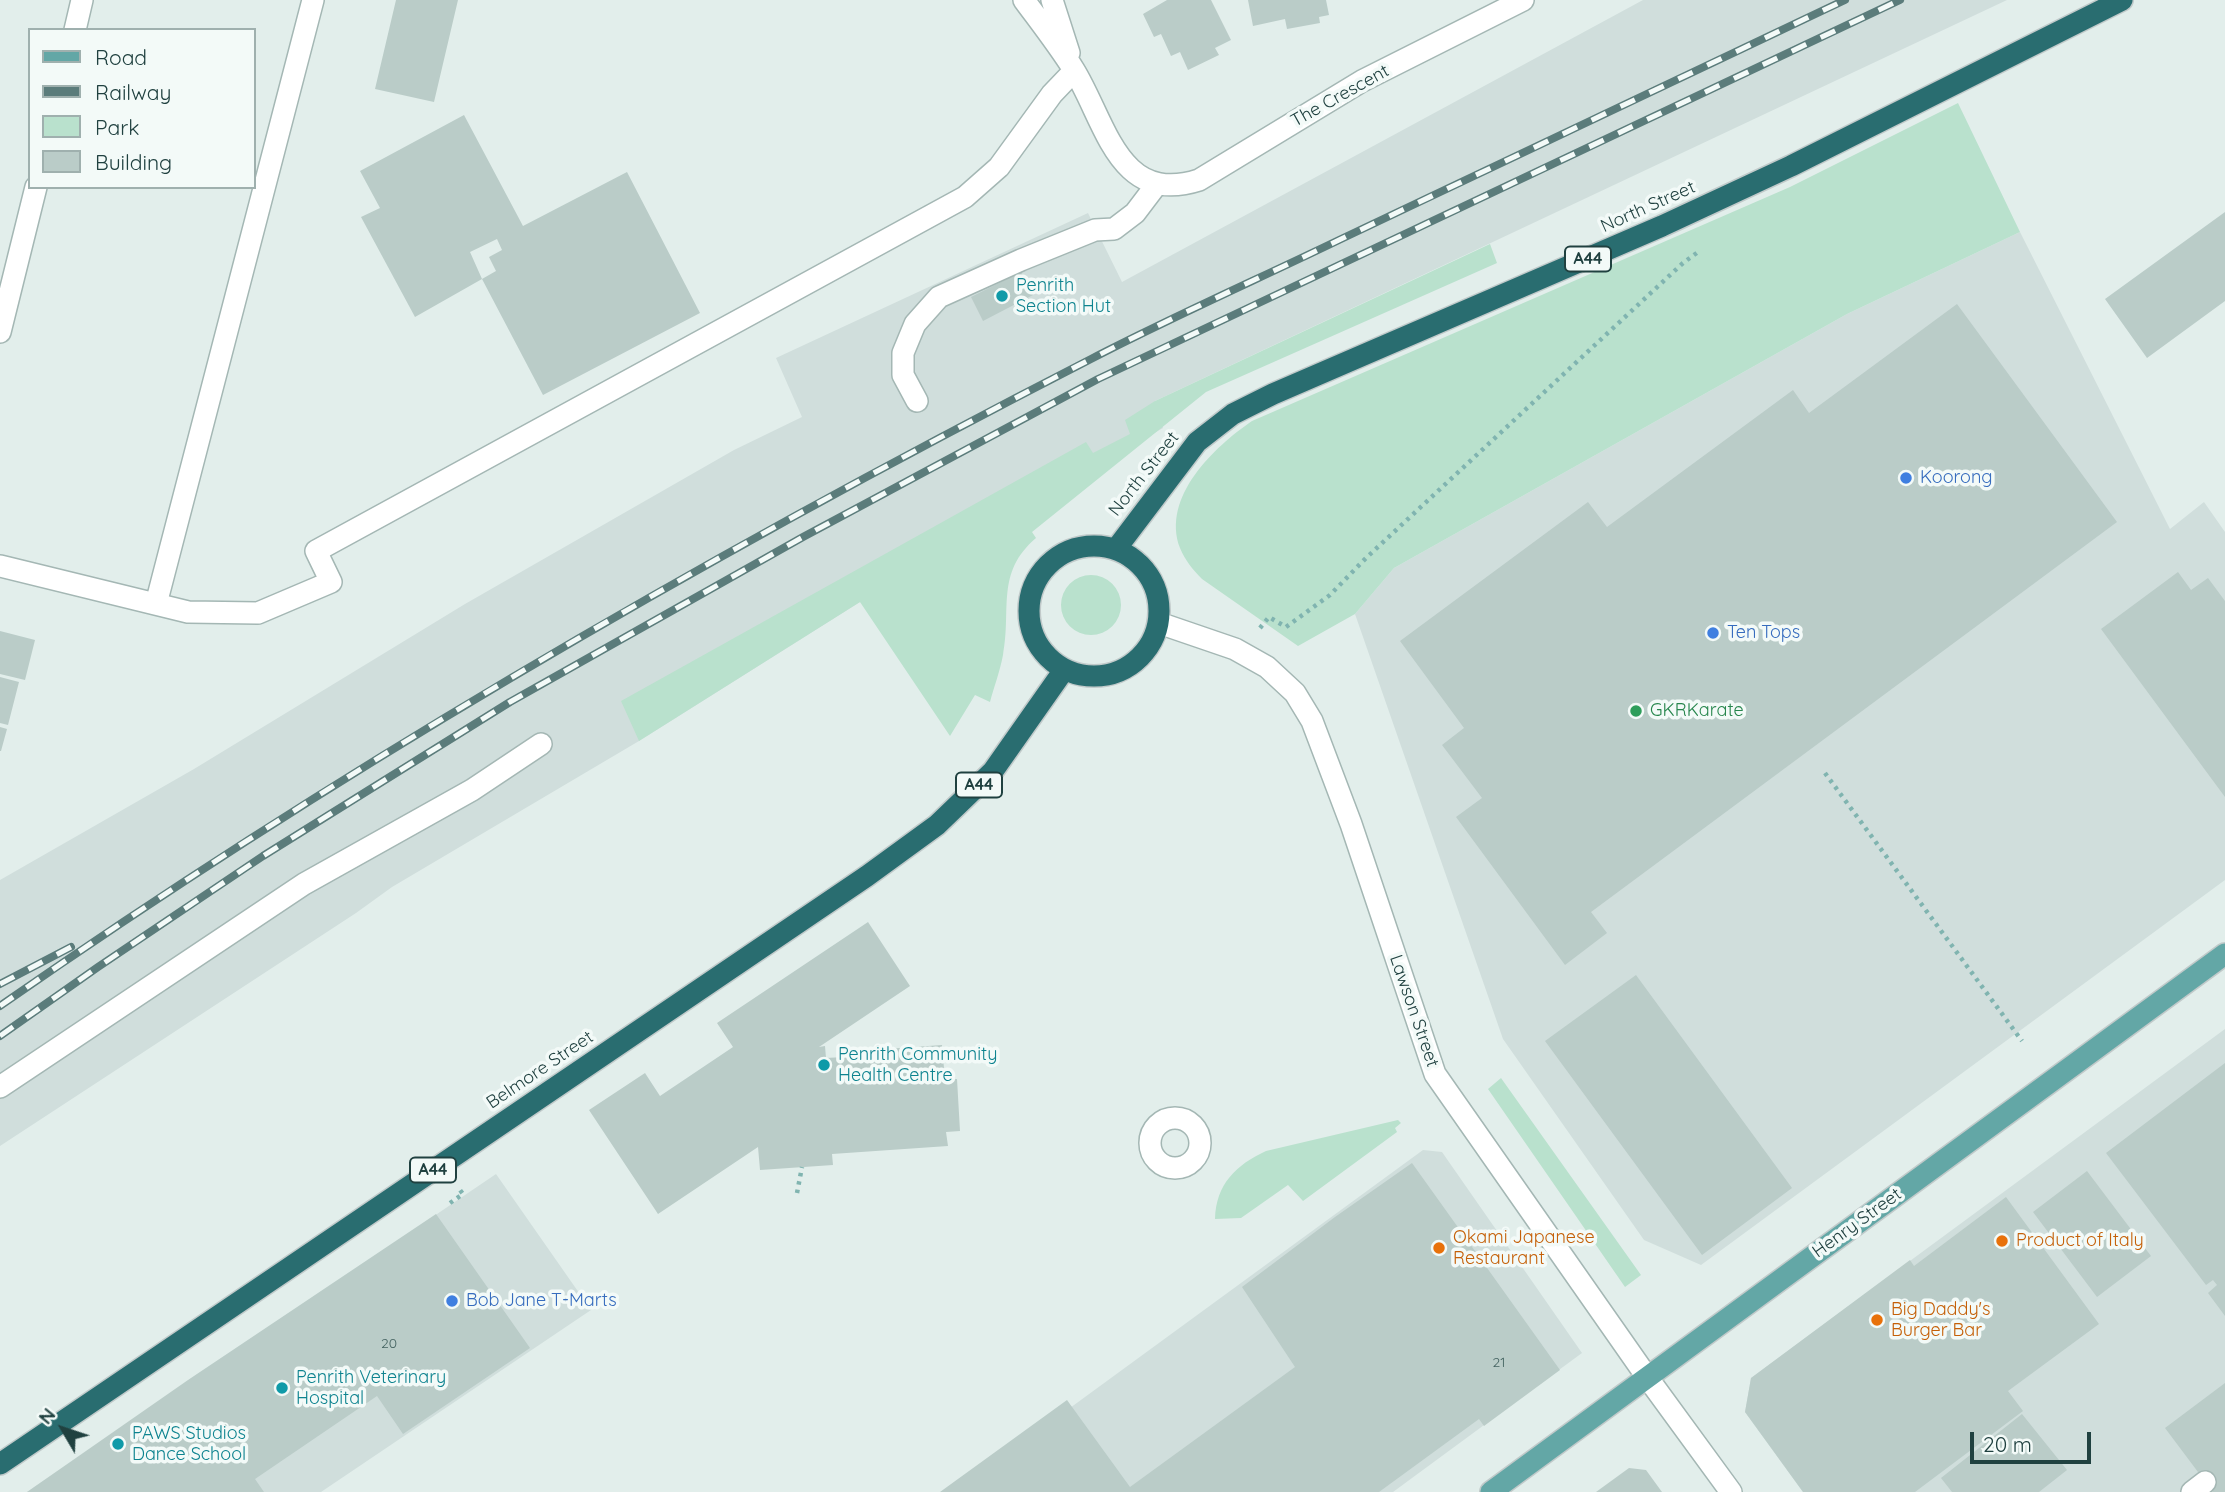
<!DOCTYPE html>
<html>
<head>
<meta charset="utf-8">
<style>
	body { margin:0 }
	#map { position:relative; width:2225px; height:1492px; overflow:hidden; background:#e2eeeb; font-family:Quicksand,sans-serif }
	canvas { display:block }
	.legend { position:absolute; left:28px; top:28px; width:228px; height:161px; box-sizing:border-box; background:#f3faf8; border:2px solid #9fb0ae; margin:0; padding:9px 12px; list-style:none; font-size:21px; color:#204140 }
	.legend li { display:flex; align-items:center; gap:14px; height:35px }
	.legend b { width:35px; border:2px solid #9fb0ae }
	.north { position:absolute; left:28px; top:1394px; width:70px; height:70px; -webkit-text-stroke:5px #f3faf8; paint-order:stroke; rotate:309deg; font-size:19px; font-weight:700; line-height:28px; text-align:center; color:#204140 }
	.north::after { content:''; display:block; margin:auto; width:24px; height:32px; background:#204140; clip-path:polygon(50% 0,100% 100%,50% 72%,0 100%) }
	.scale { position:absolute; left:1970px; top:1432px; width:121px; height:32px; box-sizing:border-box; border:4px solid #204140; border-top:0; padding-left:9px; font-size:21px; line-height:24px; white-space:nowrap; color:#204140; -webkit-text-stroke:5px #f3faf8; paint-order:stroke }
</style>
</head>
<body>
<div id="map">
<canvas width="2225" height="1492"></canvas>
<ul class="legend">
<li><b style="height:9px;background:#63a7a6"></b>Road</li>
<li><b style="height:9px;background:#5b7c7b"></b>Railway</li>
<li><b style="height:19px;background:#b9e1cd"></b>Park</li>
<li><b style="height:19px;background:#baccc8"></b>Building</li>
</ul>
<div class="north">N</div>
<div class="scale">20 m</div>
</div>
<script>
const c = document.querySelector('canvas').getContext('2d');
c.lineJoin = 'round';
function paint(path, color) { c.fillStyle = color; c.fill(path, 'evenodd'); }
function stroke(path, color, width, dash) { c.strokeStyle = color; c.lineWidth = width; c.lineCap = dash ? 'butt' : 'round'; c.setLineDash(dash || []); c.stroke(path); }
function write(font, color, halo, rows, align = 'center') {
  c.font = font + ' Quicksand,sans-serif'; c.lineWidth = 7; c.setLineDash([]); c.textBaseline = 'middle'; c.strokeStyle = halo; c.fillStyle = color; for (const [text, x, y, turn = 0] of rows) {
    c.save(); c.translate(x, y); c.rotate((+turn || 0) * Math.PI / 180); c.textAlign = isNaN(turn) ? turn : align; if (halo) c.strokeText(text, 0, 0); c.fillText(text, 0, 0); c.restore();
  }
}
const built = new Path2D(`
	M 1643,0 L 2007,0 L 1155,401 L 1163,428 L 860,602 L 639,741 L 392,887 L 356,913 L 0,1146 L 0,880 L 194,769 L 465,604 L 734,450 L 802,417 L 776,358 L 1088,213 L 1122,282 Z
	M 2020,232 L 2170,529 L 2204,502 L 2225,532 L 2225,880 L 1701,1265 L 1644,1240 L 1503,1039 L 1355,614 L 1394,568 L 1847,314 Z
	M 2225,1029 L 2225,1492 L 1803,1492 L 1745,1412 L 1751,1378 Z
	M 1423,1150 L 1442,1152 L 1582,1353 L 1393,1492 L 955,1492 Z
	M 496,1174 L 591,1310 L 321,1492 L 27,1492 Z`);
const green = new Path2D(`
	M 1958,103 L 2020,232 L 1847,314 L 1394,568 L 1355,614 L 1298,646 L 1202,579 C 1193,570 1185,560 1180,548 C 1161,497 1214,447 1252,421 L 1790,187 Z
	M 1490,244 L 1497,263 L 1206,392 L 1032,532 L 1036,538 C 995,573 1012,609 1003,655 C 1000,671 994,687 990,702 L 975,695 L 950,736 L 860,602 L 639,741 L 621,701 L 1086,442 L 1093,453 L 1130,434 L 1125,420 L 1155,401 Z
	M1061 605a30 30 0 1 1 60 0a30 30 0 1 1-60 0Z
	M 1501,1078 L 1641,1275 L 1625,1287 L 1488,1089 Z
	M 1398,1120 L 1401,1123 L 1395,1128 L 1397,1132 L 1303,1201 L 1288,1185 L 1241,1218 L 1215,1219 C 1216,1184 1236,1165 1266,1151 Z`);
const building = new Path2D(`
	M 396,0 L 458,0 L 434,102 L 375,89 Z
	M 1167,0 L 1211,0 L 1231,40 L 1215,48 L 1219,55 L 1188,70 L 1180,52 L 1171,56 L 1161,34 L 1154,37 L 1143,14 Z
	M 1248,0 L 1326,0 L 1329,15 L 1319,17 L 1320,23 L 1287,29 L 1285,19 L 1253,26 Z
	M 464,115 L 523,226 L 627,172 L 700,313 L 543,395 L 482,279 L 496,271 L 489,257 L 502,250 L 497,239 L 470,252 L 482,279 L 415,317 L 361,217 L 380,208 L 360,171 Z
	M 2225,212 L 2225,301 L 2147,358 L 2105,299 Z
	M 1021,272 L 1033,295 L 983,321 L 971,297 Z
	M 1957,304 L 2117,522 L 1591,912 L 1607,933 L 1565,965 L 1456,817 L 1482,798 L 1442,745 L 1464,728 L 1400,641 L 1588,502 L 1607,527 L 1793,390 L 1809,413 Z
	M 2178,572 L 2191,590 L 2208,578 L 2225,601 L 2225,797 L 2101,629 Z
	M 0,631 L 35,640 L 25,680 L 0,674 Z
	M 0,677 L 19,682 L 8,725 L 0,723 Z
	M 0,727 L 7,729 L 1,751 L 0,751 Z
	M 868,922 L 910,986 L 819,1047 L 825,1046 L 826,1058 L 844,1057 L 844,1052 L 942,1045 L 945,1080 L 957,1079 L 960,1131 L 946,1132 L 948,1146 L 832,1154 L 833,1165 L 760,1170 L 758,1147 L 658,1214 L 589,1110 L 645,1073 L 660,1096 L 733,1047 L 717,1023 Z
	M 1636,975 L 1792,1188 L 1702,1255 L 1545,1041 Z
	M 2225,1063 L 2225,1316 L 2208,1293 L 2217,1285 L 2213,1280 L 2206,1285 L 2106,1153 Z
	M 1412,1163 L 1560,1370 L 1484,1426 L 1479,1419 L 1379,1492 L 940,1492 L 1067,1400 L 1130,1487 L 1295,1367 L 1242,1287 L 1335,1217 Z
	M 2087,1171 L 2151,1256 L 2097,1297 L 2033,1212 Z
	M 2006,1197 L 2099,1324 L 2008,1391 L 2023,1411 L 1915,1492 L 1803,1492 L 1745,1412 L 1751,1378 L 1910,1260 L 1914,1266 Z
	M 436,1214 L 530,1348 L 403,1434 L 377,1396 L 255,1479 L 264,1492 L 27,1492 L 188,1380 Z
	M 2225,1383 L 2225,1492 L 2213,1492 L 2165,1428 Z
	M 2022,1414 L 2067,1470 L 2039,1492 L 1952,1492 L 1941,1478 Z
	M 1629,1468 L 1646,1470 L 1662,1492 L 1596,1492 Z`);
const path = new Path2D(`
	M 1260,628 L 1269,617 L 1286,627 L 1330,595 L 1366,558 L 1683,263 L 1698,252
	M 1825,773 L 2022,1041
	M 797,1193 L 802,1167
	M 450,1203 L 463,1194 L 460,1190`);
const minor = new Path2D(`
	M 1024,0 C 1041,23 1059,46 1074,70 C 1106,122 1118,206 1199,180 L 1362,81 L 1523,0
	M 1052,0 L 1069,53
	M 75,30 L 82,0
	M 0,332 L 36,187
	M 917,401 L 903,375 L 903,353 L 915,324 L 939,297 L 1021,260 L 1095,230 L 1114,229 L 1135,213 L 1157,184
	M 0,566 L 188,612 L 258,613 L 331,582 L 316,551 L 965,197 L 999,167 L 1052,94 L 1074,71
	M 156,604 L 313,0
	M 1159,623 L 1235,649 L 1267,667 L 1295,693 L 1312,721 L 1351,824 L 1435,1074 L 1647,1377 L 1731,1492
	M 0,1087 L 304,884 L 472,790 L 541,744
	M1150 1143a25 25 0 1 1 50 0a25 25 0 1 1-50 0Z
	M 2192,1492 L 2205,1482`);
const major = new Path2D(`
	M 1491,1492 L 2225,954`);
const highway = new Path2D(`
	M1029 611a65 65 0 1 1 130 0a65 65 0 1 1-130 0Z
	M 1116,549 L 1197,442 L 1233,414 L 1273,394 L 1662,226 L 1791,166 L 2122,0
	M 0,1464 L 867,876 L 937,825 L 993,771 L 1064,670`);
const rail = new Path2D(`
	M 0,984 L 71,947
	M 0,1006 C 347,764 714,552 1091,359 C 1172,317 1256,280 1339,240 C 1508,160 1676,80 1845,0
	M 0,1036 L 98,967 L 263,856 L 510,702 L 803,537 L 1098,379 L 1900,0`);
const markers = [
	[1002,296,7,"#0f9aa8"],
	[1906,478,7,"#3f7fe0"],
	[1713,633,7,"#3f7fe0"],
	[1636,711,7,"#2e9e5b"],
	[824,1065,7,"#0f9aa8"],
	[2002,1241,7,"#e8710a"],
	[1439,1248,7,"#e8710a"],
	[452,1301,7,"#3f7fe0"],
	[1877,1320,7,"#e8710a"],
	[282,1388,7,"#0f9aa8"],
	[118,1444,7,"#0f9aa8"]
];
const numberNames = [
	["20",389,1344],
	["21",1499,1363]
];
const shields = [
	[1588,259,46],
	[979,785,46],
	[433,1170,46]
];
const shieldNames = [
	["A44",1588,259],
	["A44",979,785],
	["A44",433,1170]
];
const streetNames = [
	["The Crescent",1340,96,-29],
	["North Street",1648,207,-24],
	["North Street",1144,474,-52],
	["Lawson Street",1414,1011,71],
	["Belmore Street",540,1070,-34],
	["Henry Street",1857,1223,-36]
];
const cultureNames = [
	["Penrith",1016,286],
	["Section Hut",1016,307],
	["Penrith Community",838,1055],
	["Health Centre",838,1076],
	["Penrith Veterinary",296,1378],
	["Hospital",296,1399],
	["PAWS Studios",132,1434],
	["Dance School",132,1455]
];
const shopNames = [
	["Koorong",1920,478],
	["Ten Tops",1727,633],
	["Bob Jane T-Marts",466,1301]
];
const leisureNames = [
	["GKRKarate",1650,711]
];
const foodNames = [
	["Okami Japanese",1453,1238],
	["Restaurant",1453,1259],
	["Product of Italy",2016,1241],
	["Big Daddy's",1891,1310],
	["Burger Bar",1891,1331]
];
paint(built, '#d0dedc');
paint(green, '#b9e1cd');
paint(building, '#baccc8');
stroke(minor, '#a4b7b4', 24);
stroke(major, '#c1caca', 24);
stroke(highway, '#c1caca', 24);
stroke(path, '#80b4b0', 4.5, [3.5, 5]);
stroke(minor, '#fff', 21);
stroke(major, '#63a7a6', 21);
stroke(highway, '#296d70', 21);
stroke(rail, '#5b7c7b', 8);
stroke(rail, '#f3faf8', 5, [16]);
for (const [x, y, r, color] of markers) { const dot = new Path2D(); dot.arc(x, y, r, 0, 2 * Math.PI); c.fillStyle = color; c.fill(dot); stroke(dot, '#f3faf8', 2.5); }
write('14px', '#466462', null, numberNames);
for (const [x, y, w] of shields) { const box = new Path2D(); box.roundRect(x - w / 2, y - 12.5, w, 25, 5); c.fillStyle = '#f3faf8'; c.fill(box); stroke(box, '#204140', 2); }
write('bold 16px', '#204140', null, shieldNames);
write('18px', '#204140', '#f3faf8', streetNames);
write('18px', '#0d838f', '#f3faf8', cultureNames, 'left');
write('18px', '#366cbe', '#f3faf8', shopNames, 'left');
write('18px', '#27864d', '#f3faf8', leisureNames, 'left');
write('18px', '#c56008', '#f3faf8', foodNames, 'left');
</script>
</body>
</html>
